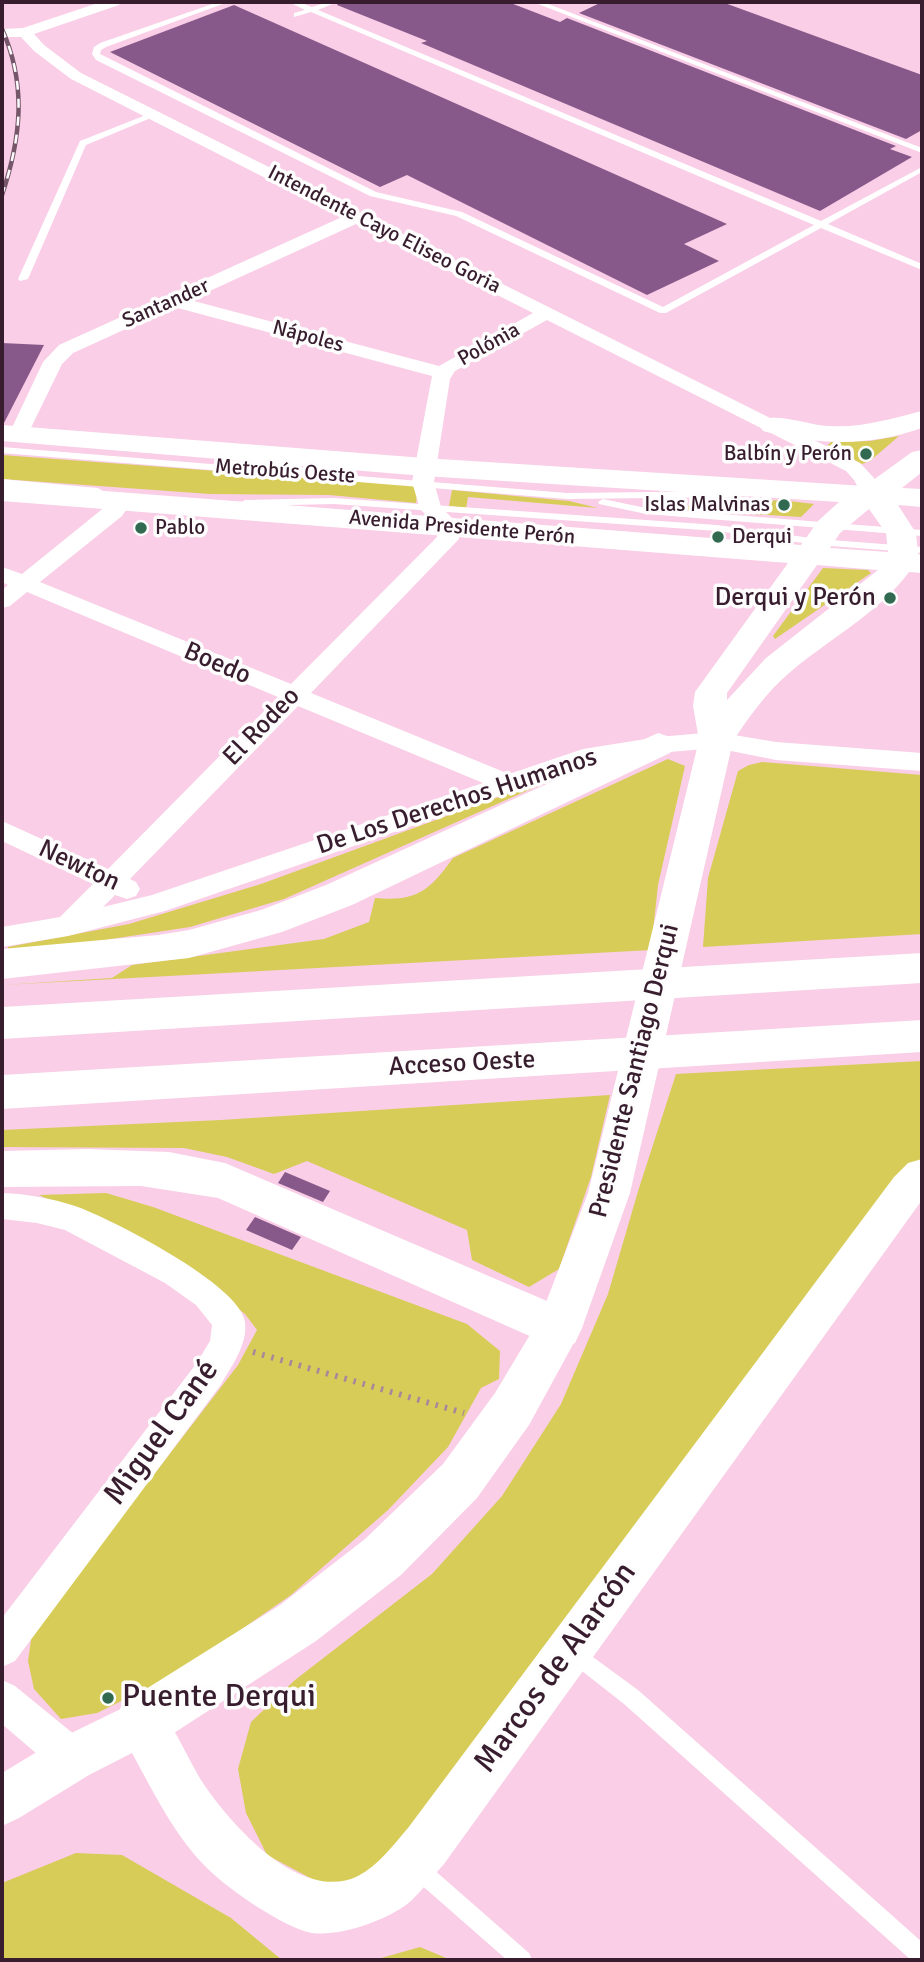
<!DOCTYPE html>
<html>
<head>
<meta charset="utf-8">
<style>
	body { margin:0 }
	#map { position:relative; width:924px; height:1962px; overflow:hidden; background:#f9cee6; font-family:Signika,sans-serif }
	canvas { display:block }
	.frame { position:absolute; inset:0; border:4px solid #371d2d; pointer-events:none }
</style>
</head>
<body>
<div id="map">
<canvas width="924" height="1962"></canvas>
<div class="frame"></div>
</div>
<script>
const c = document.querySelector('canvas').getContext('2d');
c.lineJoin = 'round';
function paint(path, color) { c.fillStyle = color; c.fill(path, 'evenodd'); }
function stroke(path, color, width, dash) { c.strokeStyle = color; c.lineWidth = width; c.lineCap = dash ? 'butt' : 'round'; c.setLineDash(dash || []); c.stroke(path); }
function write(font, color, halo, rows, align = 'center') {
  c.font = font + ' Signika,sans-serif'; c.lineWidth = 7; c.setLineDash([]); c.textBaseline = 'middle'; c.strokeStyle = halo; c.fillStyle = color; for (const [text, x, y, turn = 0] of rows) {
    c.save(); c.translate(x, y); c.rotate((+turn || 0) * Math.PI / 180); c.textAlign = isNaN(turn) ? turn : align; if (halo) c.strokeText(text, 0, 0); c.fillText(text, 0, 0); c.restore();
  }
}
const green = new Path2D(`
	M 899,436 L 870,461 L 862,464 L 827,446 L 831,442 L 870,441 Z
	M 2,455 L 418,486 L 416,503 L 329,495 L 210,494 L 2,479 Z
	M 452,490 L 569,501 L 598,508 L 468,497 L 466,508 L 449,506 Z
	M 781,500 L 814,504 L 801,517 L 653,508 Z
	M 823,568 L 868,570 L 871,573 L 775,639 L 773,636 Z
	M 668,759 L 685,766 L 658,885 L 651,950 L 2,985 L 112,978 L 132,965 L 324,939 L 369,922 L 375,898 C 417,902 430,890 453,858 Z
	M 762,762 L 922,775 L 922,934 L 703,947 L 708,878 L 738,771 L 749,765 Z
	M 537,783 L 542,784 L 284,899 L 190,927 L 98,941 L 8,950 L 8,947 L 129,924 L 261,884 Z
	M 922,1061 L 922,1159 L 916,1163 L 401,1858 L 331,1889 L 267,1855 L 246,1813 L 238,1769 L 251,1722 L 295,1680 L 432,1574 L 502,1496 L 561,1404 L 608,1294 L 639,1188 L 676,1074 Z
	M 610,1095 L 591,1177 L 559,1269 L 529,1287 L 472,1260 L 467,1230 L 307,1161 L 274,1174 L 227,1157 L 184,1148 L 2,1147 L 2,1130 L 221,1120 Z
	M 106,1193 L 153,1207 L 467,1324 L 500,1351 L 499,1379 L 481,1388 L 448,1447 L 388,1510 L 291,1595 L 180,1672 L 97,1713 L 61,1719 L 34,1689 L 28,1661 L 32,1633 L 238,1365 L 257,1330 L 245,1314 L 169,1256 L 39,1195 Z
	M 76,1853 L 122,1855 L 231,1918 L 282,1960 L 2,1960 L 2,1883 Z
	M 420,1947 L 451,1960 L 378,1960 L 378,1959 Z`);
const building = new Path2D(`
	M 339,2 L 508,2 L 560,22 L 567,18 L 896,146 L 890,149 L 912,157 L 820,211 L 421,43 L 427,41 L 337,5 Z
	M 602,2 L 722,2 L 922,75 L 922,130 L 906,139 L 579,13 Z
	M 234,5 L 727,224 L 684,244 L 719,261 L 647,295 L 407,175 L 380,187 L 110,52 Z
	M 2,343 L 44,345 L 4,423 L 2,423 Z
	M 285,1172 L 330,1191 L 323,1202 L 278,1183 Z
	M 255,1217 L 301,1237 L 292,1250 L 246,1230 Z`);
const path = new Path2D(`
	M 253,1352 L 464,1413`);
const service = new Path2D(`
	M 218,2 L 228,2 L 106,47 L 101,50 L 100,54 L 376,192 L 462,212 L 663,307 L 814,225 L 311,12 L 294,17 L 294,13 L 305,10 L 289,2 L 299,2 L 312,7 L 328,2 L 337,2 L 318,10 L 821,221 L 922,167 L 922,172 L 828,224 L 922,264 L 922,270 L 821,228 L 666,313 L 660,313 L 456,216 L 370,196 L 96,60 L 92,54 L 94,47 L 100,43 Z
	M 533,2 L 543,2 L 922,148 L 922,153 Z
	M 151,113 L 158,115 L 86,145 L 28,279 L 20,281 L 18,279 L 80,141 Z
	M 2,447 L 567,493 L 740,491 L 745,494 L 740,497 L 567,499 L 2,453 Z
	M 2,479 L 98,488 L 103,491 L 98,494 L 2,485 Z
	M 334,498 L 717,525 L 818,539 L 922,547 L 922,553 L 818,545 L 717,531 L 334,504 L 245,506 L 240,503 L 245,500 Z
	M 603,499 L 646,508 L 922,530 L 922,536 L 646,514 L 599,504 L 598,502 Z
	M 575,1644 L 638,1690 L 922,1942 L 922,1960 L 911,1960 L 624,1704 L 568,1660 L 566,1653 L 568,1646 Z
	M 417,1858 L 424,1861 L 529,1953 L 532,1960 L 507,1960 L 410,1875 L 407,1868 L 410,1861 Z`);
const minor = new Path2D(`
	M 101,2 L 121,2 L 119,5 L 34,34 L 44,45 L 81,73 L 860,463 L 874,478 L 882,495 L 878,499 L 864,499 L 854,480 L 846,471 L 547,320 L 455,371 L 450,379 L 434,482 L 441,507 L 461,527 L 459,539 L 311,693 L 509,774 L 583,749 L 658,737 L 716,732 L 776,742 L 922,753 L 922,771 L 776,760 L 716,748 L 658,753 L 586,766 L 165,911 L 68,936 L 2,947 L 2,927 L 60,917 L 93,884 L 2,841 L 2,821 L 108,869 L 278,697 L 27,592 L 10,606 L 2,608 L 2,590 L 8,585 L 2,582 L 2,567 L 22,574 L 106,506 L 113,496 L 129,496 L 132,501 L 122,516 L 40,582 L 291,684 L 437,537 L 439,528 L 420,509 L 412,482 L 432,376 L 174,307 L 73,353 L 62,364 L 26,438 L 12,438 L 9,434 L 43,362 L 59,345 L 342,217 L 71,79 L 34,51 L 21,37 L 2,37 L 2,29 L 23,28 ZM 356,224 L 533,313 L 439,366 L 190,300 ZM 298,706 L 483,783 L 152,895 L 103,907 L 115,895 L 127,899 L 136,896 L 140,889 L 136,882 L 130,879 Z
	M 2,1193 C 27,1194 51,1198 75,1206 C 110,1218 241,1285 245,1322 C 248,1345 231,1367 220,1386 L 15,1661 L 2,1667 L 2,1618 L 196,1364 L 210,1341 L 212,1325 L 196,1305 L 165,1283 L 65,1230 L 37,1223 L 2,1219 Z
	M 2,1680 L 15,1686 L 86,1744 L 91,1758 L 86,1772 L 72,1777 L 58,1772 L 2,1724 Z`);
const tertiary = new Path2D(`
	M 922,1159 L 922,1200 L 444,1864 C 433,1876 423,1889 412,1900 C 391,1919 341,1937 312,1933 C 284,1928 228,1889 208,1869 C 175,1837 154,1793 132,1753 L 89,1775 L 19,1818 L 2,1826 L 2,1773 L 55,1741 L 141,1699 C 146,1701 152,1702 156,1705 C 168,1713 192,1767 203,1783 C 231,1825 301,1904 358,1876 C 379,1865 393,1845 408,1828 L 894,1177 L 908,1163 Z`);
const secondary = new Path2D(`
	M 922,411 L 922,428 C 868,447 818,445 763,431 L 759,425 L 763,419 C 783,414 808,425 829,426 C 862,428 890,419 922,411 Z
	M 2,425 L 424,458 L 865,486 L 912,452 L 922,450 L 922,472 L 902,488 L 922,489 L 922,507 L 898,505 L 916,533 L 918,554 L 922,555 L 922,573 L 909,572 C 878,614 827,640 788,674 C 766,693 749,717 733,741 L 630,1193 L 582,1328 L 529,1425 L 477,1498 L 401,1575 L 316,1641 L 160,1742 L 141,1749 L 122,1742 L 115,1723 L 122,1704 L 280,1605 L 365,1539 L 443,1464 L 495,1393 L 540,1318 L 588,1193 L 699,740 L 693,706 L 695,692 L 788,563 L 2,501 L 2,483 L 801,545 L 818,521 L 839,502 L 424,476 L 2,441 ZM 869,509 L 886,533 L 888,552 L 830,548 L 840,533 ZM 817,565 L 878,570 L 766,658 L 727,700 L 727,693 Z`);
const motorway = new Path2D(`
	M 658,733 L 670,737 L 675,745 L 670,753 L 352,905 L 282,932 L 189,958 L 2,979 L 2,949 L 158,935 L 189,930 L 261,910 L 326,885 Z
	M 922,953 L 922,983 L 2,1039 L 2,1007 Z
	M 922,1020 L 922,1052 L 2,1109 L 2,1075 Z
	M 87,1149 L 169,1152 L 225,1163 L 575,1313 L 582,1328 L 575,1343 L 559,1349 L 218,1198 L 141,1186 L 2,1187 L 2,1151 Z`);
const rail = new Path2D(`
	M 2,29 C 27,85 21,138 2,195`);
const markers = [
	[866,454,7,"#316951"],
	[784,505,7,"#316951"],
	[141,528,7,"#316951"],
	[718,537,7,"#316951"],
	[890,598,7,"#316951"],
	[108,1698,7,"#316951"]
];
const farStreetnames = [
	["Intendente Cayo Eliseo Goria",384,230,27],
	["Santander",166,304,-24],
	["Nápoles",308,337,15],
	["Polónia",489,345,-29],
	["Metrobús Oeste",285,472,4],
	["Avenida Presidente Perón",462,528,5]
];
const farPoinames = [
	["Balbín y Perón",852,454],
	["Islas Malvinas",770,505],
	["Pablo",155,528,"left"],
	["Derqui",732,537,"left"]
];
const poiNames = [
	["Derqui y Perón",876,598]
];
const streetNames = [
	["Boedo",217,664,23],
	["El Rodeo",262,727,-46],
	["De Los Derechos Humanos",457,802,-18],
	["Newton",79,866,25],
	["Acceso Oeste",462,1064,-3],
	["Presidente Santiago Derqui",635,1071,-76]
];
const nearStreetnames = [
	["Miguel Cané",162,1433,-54],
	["Marcos de Alarcón",556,1668,-54]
];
const nearPoinames = [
	["Puente Derqui",122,1698]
];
paint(green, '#d7cc57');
paint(building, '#87598b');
stroke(path, '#aa869b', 6, [2.5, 7]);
paint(service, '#fff');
paint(minor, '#fff');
paint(tertiary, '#fff');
paint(secondary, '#fff');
paint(motorway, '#fff');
stroke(rail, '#765669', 4.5);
stroke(rail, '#fdfdfd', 2.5, [9]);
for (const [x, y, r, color] of markers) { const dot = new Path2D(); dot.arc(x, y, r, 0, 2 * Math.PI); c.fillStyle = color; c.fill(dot); stroke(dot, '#fdfdfd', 2.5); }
write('21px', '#371d2d', '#fdfdfd', farStreetnames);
write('21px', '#371d2d', '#fdfdfd', farPoinames, 'right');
write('26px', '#371d2d', '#fdfdfd', poiNames, 'right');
write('26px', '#371d2d', '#fdfdfd', streetNames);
write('32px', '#371d2d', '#fdfdfd', nearStreetnames);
write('32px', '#371d2d', '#fdfdfd', nearPoinames, 'left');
</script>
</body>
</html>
